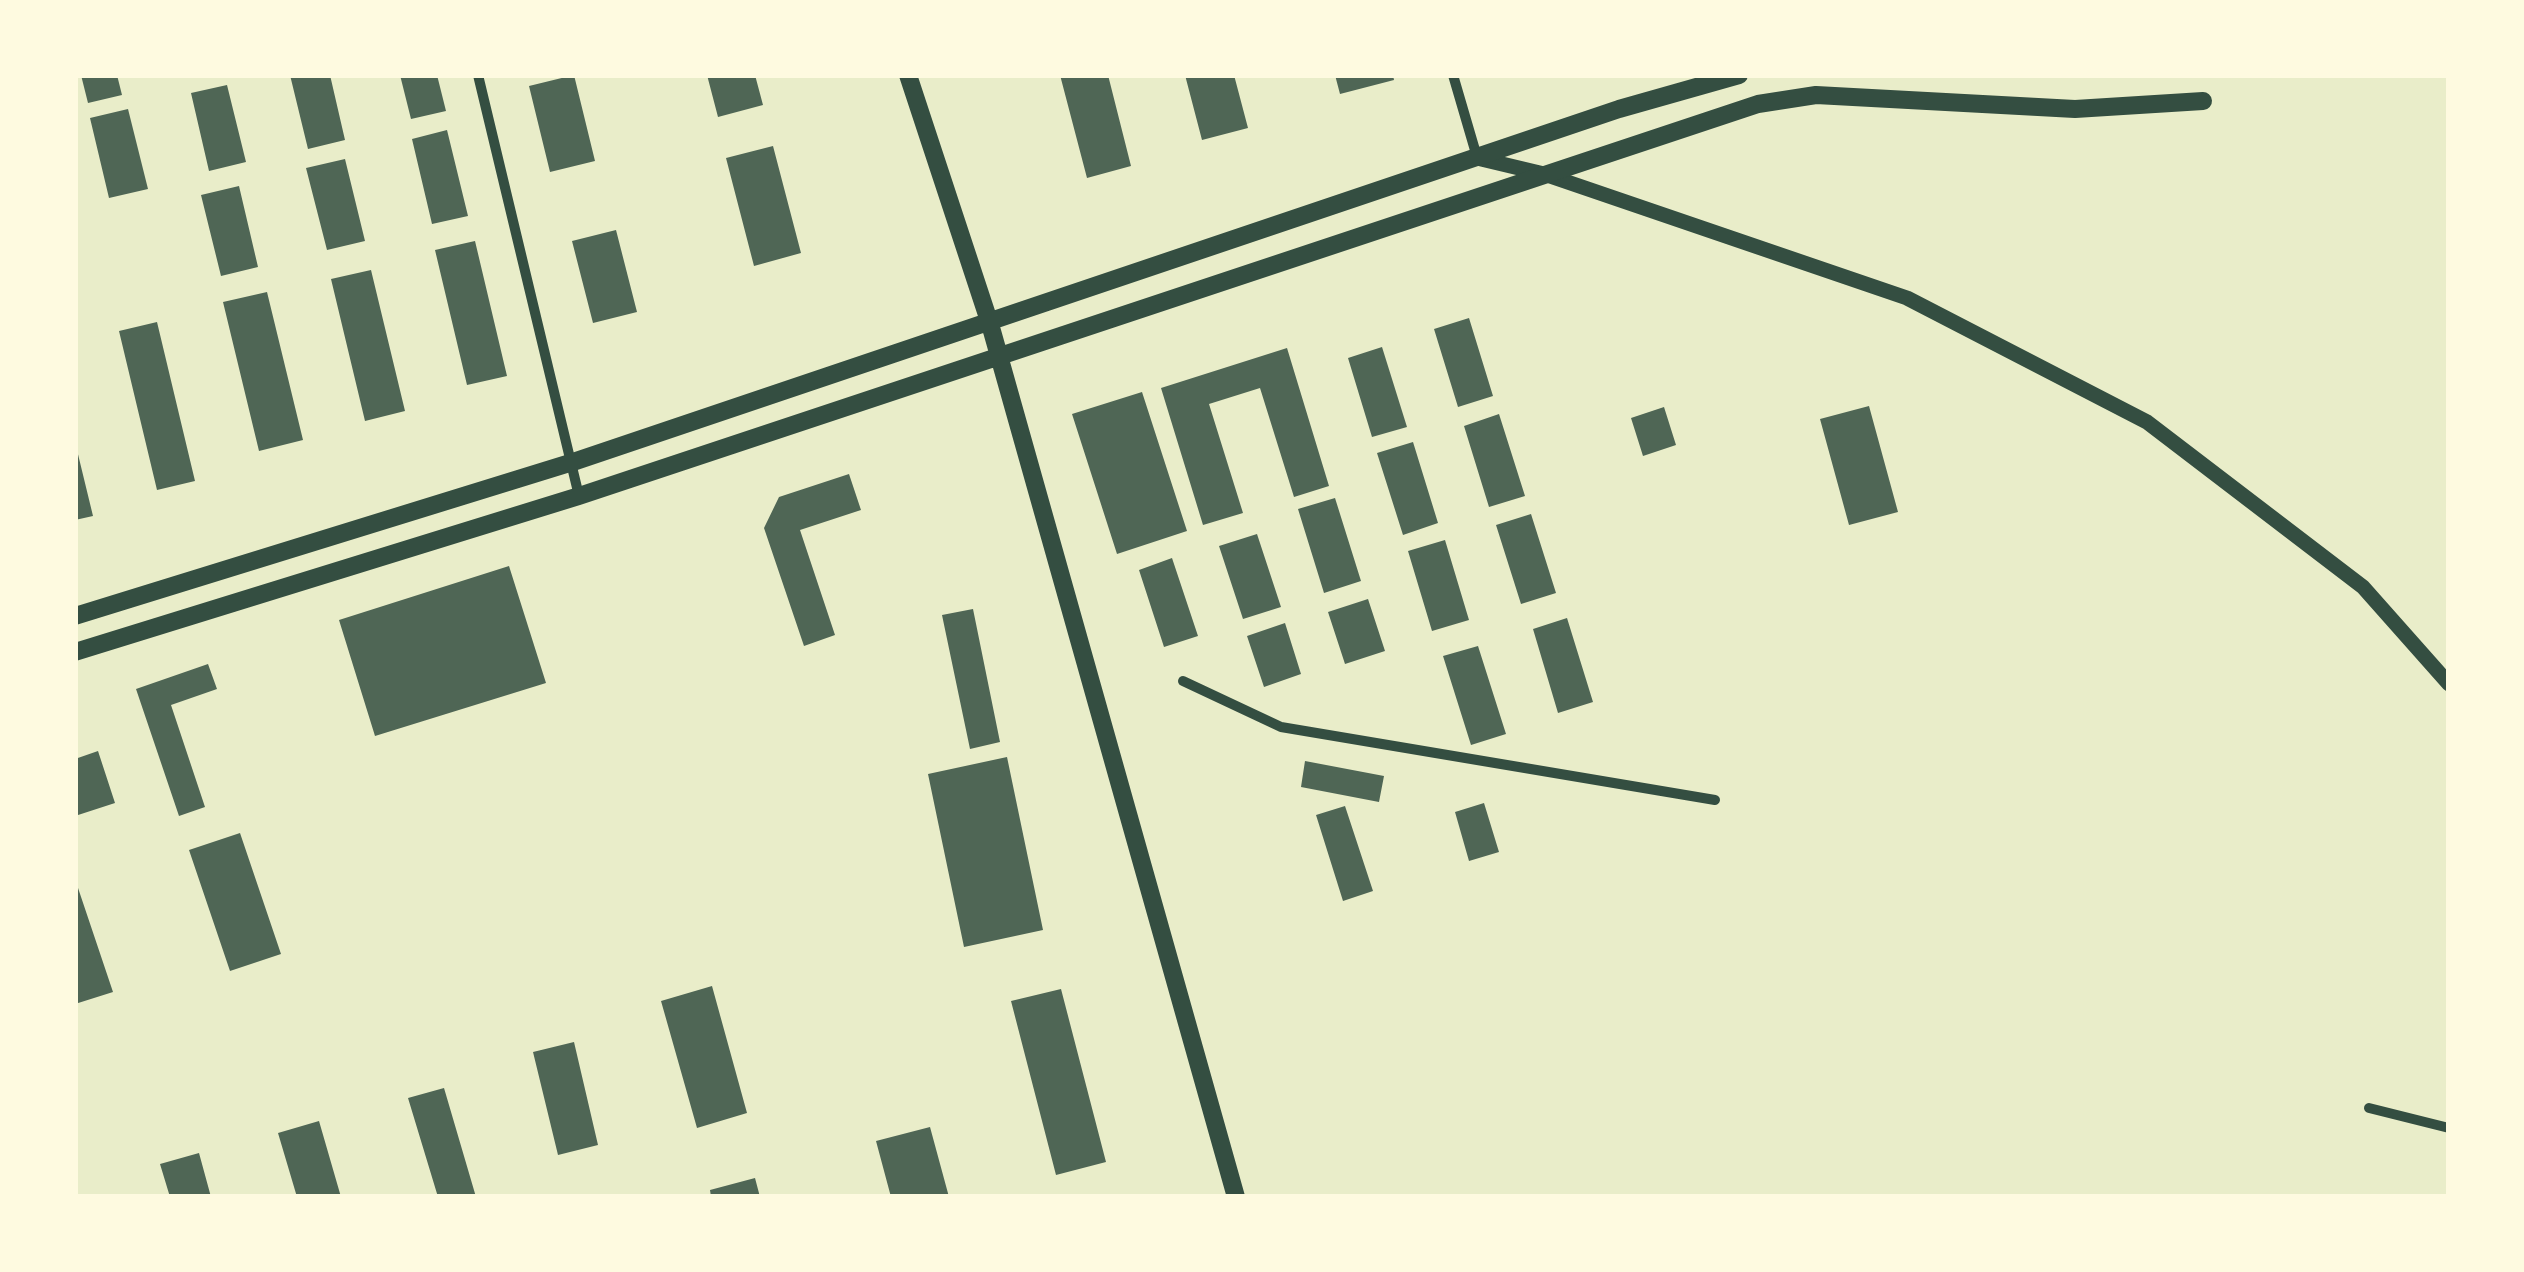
<!DOCTYPE html>
<html>
<head>
<meta charset="utf-8">
<style>
	body { margin:0 }
	#map { position:relative; width:2524px; height:1272px; overflow:hidden; background:#e9edc9; font-family:"Roboto Serif",serif }
	canvas { display:block }
	.frame { position:absolute; inset:0; border:78px solid #fefae0; pointer-events:none }
</style>
</head>
<body>
<div id="map">
<canvas width="2524" height="1272"></canvas>
<div class="frame"></div>
</div>
<script>
const c = document.querySelector('canvas').getContext('2d');
c.lineJoin = 'round';
function paint(path, color) { c.fillStyle = color; c.fill(path, 'evenodd'); }
function stroke(path, color, width, dash) { c.strokeStyle = color; c.lineWidth = width; c.lineCap = dash ? 'butt' : 'round'; c.setLineDash(dash || []); c.stroke(path); }
const building = new Path2D(`
	M 81,75 L 117,75 L 122,95 L 88,103 Z
	M 290,75 L 330,75 L 345,140 L 308,149 Z
	M 400,75 L 437,75 L 446,111 L 411,119 Z
	M 574,75 L 595,161 L 550,172 L 529,86 Z
	M 707,75 L 755,75 L 763,105 L 718,117 Z
	M 1060,75 L 1108,75 L 1131,166 L 1087,178 Z
	M 1185,75 L 1234,75 L 1248,128 L 1202,140 Z
	M 1335,75 L 1393,75 L 1394,80 L 1340,94 Z
	M 227,85 L 246,162 L 209,171 L 191,93 Z
	M 128,109 L 148,189 L 109,198 L 90,118 Z
	M 447,130 L 468,216 L 432,224 L 412,139 Z
	M 773,146 L 801,253 L 754,266 L 726,158 Z
	M 345,159 L 365,241 L 327,250 L 306,168 Z
	M 239,186 L 258,267 L 221,276 L 201,195 Z
	M 616,230 L 637,312 L 593,323 L 572,241 Z
	M 475,241 L 507,376 L 467,385 L 435,250 Z
	M 371,270 L 405,411 L 365,421 L 331,279 Z
	M 267,292 L 303,440 L 259,451 L 223,302 Z
	M 1469,318 L 1493,396 L 1458,407 L 1434,329 Z
	M 157,322 L 195,481 L 157,490 L 119,331 Z
	M 1382,347 L 1407,427 L 1372,437 L 1348,358 Z
	M 1287,348 L 1329,486 L 1294,497 L 1260,388 L 1209,404 L 1243,513 L 1203,525 L 1161,388 Z
	M 1142,392 L 1187,531 L 1117,554 L 1072,414 Z
	M 1869,406 L 1898,512 L 1849,525 L 1820,419 Z
	M 1664,407 L 1676,445 L 1643,456 L 1631,418 Z
	M 1499,414 L 1525,496 L 1489,507 L 1464,426 Z
	M 1413,442 L 1438,523 L 1403,535 L 1377,453 Z
	M 76,446 L 93,516 L 75,520 L 75,447 Z
	M 849,474 L 861,510 L 800,530 L 835,635 L 804,646 L 764,528 L 779,497 Z
	M 1335,498 L 1361,581 L 1324,593 L 1298,509 Z
	M 1531,514 L 1556,593 L 1521,604 L 1496,525 Z
	M 1257,534 L 1281,607 L 1243,619 L 1219,546 Z
	M 1445,540 L 1469,620 L 1432,631 L 1408,551 Z
	M 1172,558 L 1198,636 L 1164,647 L 1139,570 Z
	M 509,566 L 546,683 L 375,736 L 339,620 Z
	M 1368,599 L 1385,651 L 1345,664 L 1328,612 Z
	M 973,609 L 1000,742 L 970,749 L 942,615 Z
	M 1567,618 L 1593,702 L 1558,713 L 1533,629 Z
	M 1285,623 L 1301,674 L 1264,687 L 1247,636 Z
	M 1478,646 L 1506,734 L 1471,745 L 1443,656 Z
	M 208,664 L 217,689 L 171,705 L 205,807 L 179,816 L 136,689 Z
	M 98,751 L 115,803 L 75,816 L 75,759 Z
	M 1007,757 L 1043,930 L 964,947 L 928,774 Z
	M 1305,761 L 1384,776 L 1379,802 L 1301,787 Z
	M 1484,803 L 1499,852 L 1469,861 L 1455,812 Z
	M 1345,806 L 1373,891 L 1343,901 L 1316,815 Z
	M 240,833 L 281,954 L 230,971 L 189,850 Z
	M 75,879 L 113,992 L 75,1004 Z
	M 712,986 L 747,1113 L 697,1128 L 661,1001 Z
	M 1061,989 L 1106,1162 L 1056,1175 L 1011,1001 Z
	M 574,1042 L 598,1145 L 558,1155 L 533,1052 Z
	M 444,1088 L 476,1197 L 438,1197 L 408,1098 Z
	M 319,1121 L 341,1197 L 297,1197 L 278,1133 Z
	M 930,1127 L 949,1197 L 891,1197 L 876,1141 Z
	M 199,1153 L 211,1197 L 170,1197 L 160,1164 Z
	M 755,1178 L 760,1197 L 711,1197 L 710,1190 Z`);
const minor = new Path2D(`
	M 478,75 L 579,496
	M 1453,75 L 1477,157
	M 1183,681 L 1281,727 L 1715,800
	M 2369,1108 L 2449,1128`);
const secondary = new Path2D(`
	M 1477,158 L 1544,174 L 1907,298 L 2147,422 L 2363,587 L 2449,684`);
const primary = new Path2D(`
	M 908,75 L 990,324 L 1236,1197
	M 75,616 L 573,462 L 1619,109 L 1739,75
	M 75,652 L 579,496 L 1758,104 L 1816,95 L 2075,109 L 2203,101`);
paint(building, '#4f6655');
stroke(minor, '#344e41', 10);
stroke(secondary, '#344e41', 15);
stroke(primary, '#344e41', 18);
</script>
</body>
</html>
